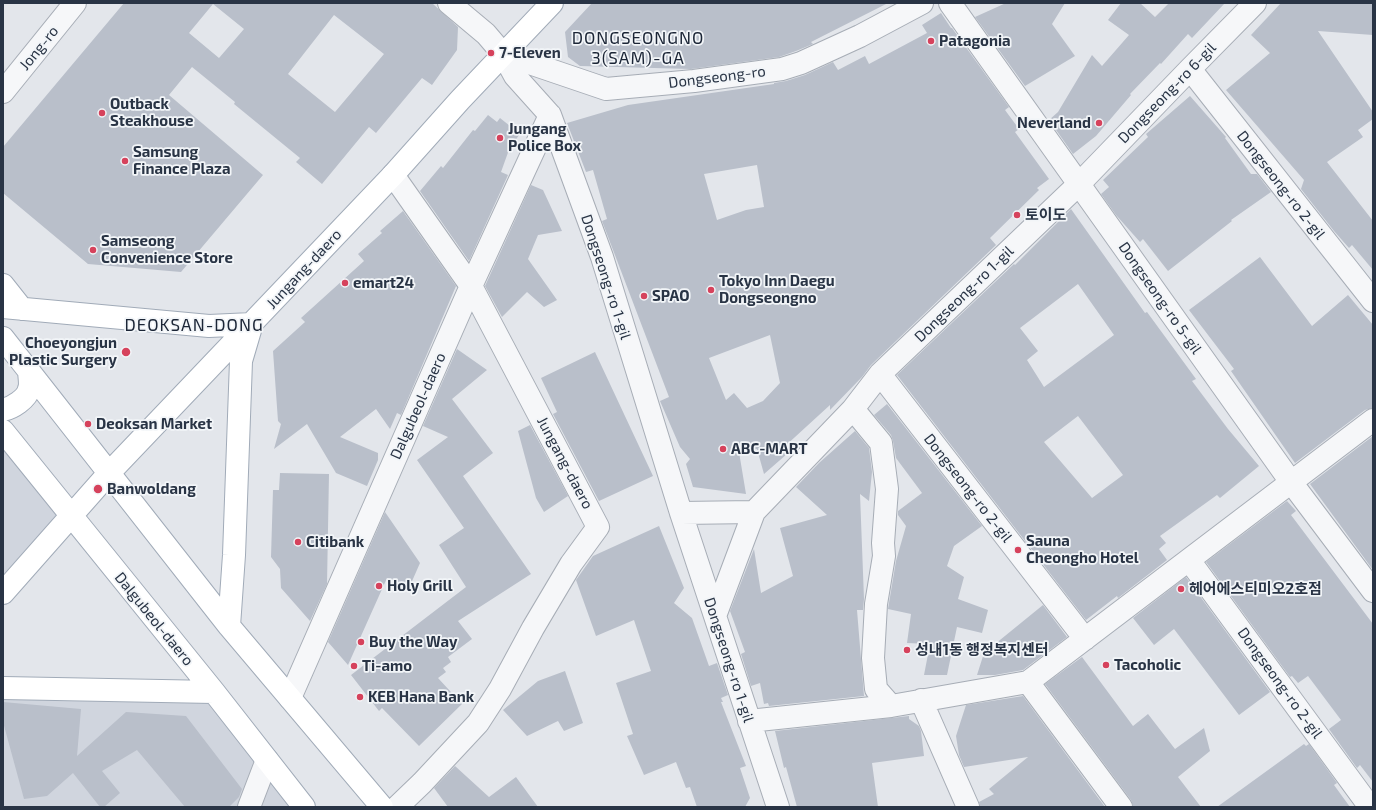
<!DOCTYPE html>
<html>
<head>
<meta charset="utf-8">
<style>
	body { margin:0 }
	#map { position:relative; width:1376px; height:810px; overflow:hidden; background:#e3e6eb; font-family:"Exo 2",sans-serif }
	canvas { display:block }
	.frame { position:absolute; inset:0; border:4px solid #293445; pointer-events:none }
</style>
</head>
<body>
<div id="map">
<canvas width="1376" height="810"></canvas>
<div class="frame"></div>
</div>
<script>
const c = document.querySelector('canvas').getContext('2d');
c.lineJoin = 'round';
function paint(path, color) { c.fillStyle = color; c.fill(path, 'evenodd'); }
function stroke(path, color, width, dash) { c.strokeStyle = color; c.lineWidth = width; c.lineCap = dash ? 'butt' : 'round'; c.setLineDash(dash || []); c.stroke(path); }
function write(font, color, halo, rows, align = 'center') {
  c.font = font + ' "Exo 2","Noto Sans KR",sans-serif'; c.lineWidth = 3.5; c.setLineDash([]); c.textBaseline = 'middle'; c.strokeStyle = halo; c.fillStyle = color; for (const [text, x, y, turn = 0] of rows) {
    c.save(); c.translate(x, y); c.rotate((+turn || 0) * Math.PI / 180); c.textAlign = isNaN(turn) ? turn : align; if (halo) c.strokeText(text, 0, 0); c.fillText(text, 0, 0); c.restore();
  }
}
const built = new Path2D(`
	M 3,432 L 71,517 L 3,592 Z
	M 3,685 L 214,692 L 305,807 L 3,807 Z`);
const building = new Path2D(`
	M 124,3 L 432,3 L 458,27 L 457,50 L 432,85 L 422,78 L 376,133 L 369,127 L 322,184 L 296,162 L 300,158 L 234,104 L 235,102 L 192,67 L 169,95 L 263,175 L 181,272 L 88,264 L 3,193 L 3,147 ZM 213,4 L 244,29 L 219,58 L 189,33 ZM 334,15 L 384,54 L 335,112 L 288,74 Z
	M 592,3 L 888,3 L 811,42 L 813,44 L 796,51 L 779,57 L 691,69 L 580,66 L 568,57 L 565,32 Z
	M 1006,3 L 1065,3 L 1052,24 L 1075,56 L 1025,86 L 975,17 Z
	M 1121,3 L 1140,3 L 1155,17 L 1169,3 L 1225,3 L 1192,38 L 1188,34 L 1161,64 L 1160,63 L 1130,94 L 1131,95 L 1096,136 L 1073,154 L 1049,120 L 1058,112 L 1092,55 L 1102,66 L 1129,35 L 1108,20 Z
	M 1281,3 L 1373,3 L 1373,35 L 1318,31 L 1373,112 L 1373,119 L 1358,130 L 1363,137 L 1327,162 L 1373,221 L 1373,270 L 1352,245 L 1349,248 L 1334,231 L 1301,189 L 1304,180 L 1226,90 L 1270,53 L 1251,35 Z
	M 941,13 L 951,28 L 952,28 L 1009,107 L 1005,110 L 1019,129 L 1015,132 L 1049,179 L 1037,188 L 1039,190 L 990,238 L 996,245 L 871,365 L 862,377 L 830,410 L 830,405 L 783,448 L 787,454 L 764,474 L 757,449 L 739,452 L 746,494 L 693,487 L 686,464 L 690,459 L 680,447 L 660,401 L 669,397 L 602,221 L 607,219 L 593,170 L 586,172 L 567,123 L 628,105 L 774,84 L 774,83 L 786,81 L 805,75 L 833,62 L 838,70 L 865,56 L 869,64 L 927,33 L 922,25 ZM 757,165 L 764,207 L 746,210 L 717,220 L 704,174 ZM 770,335 L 780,383 L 763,401 L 747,408 L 734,393 L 726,400 L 709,358 Z
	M 1190,96 L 1226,137 L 1225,138 L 1251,174 L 1257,174 L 1271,192 L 1231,220 L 1232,221 L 1168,271 L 1143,239 L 1140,242 L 1116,215 L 1101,194 L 1109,187 L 1103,180 L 1148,137 L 1146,134 Z
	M 488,115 L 497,122 L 500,118 L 520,134 L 510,147 L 501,172 L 508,175 L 469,261 L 420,191 L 441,166 L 443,168 L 473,130 L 475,131 Z
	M 531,185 L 543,190 L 562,231 L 538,235 L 528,259 L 557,300 L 544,307 L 527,292 L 502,317 L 485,286 Z
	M 1071,209 L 1145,313 L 1147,312 L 1196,379 L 1192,381 L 1228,429 L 1259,466 L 1220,498 L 1217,495 L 1160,536 L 1166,543 L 1159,549 L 1167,560 L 1118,598 L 1117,596 L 1086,620 L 897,375 L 1014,264 L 1015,265 ZM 1078,284 L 1114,335 L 1044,387 L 1027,360 L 1038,351 L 1020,328 ZM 1078,416 L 1123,475 L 1092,498 L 1044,442 Z
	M 403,211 L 456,286 L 401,415 L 397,413 L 390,429 L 376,409 L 340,437 L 378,453 L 378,460 L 367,486 L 336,473 L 307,424 L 274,449 L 281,424 L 278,421 L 273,351 L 305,322 L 301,318 L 364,261 L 358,254 L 382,233 L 380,231 Z
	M 1260,257 L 1312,326 L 1348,295 L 1373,325 L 1373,408 L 1365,410 L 1295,463 L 1231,371 L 1234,369 L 1189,310 Z
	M 457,349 L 487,370 L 452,399 L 493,453 L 463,476 L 531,574 L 458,621 L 472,639 L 448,657 L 451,662 L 443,668 L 446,672 L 438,678 L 462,704 L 419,746 L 382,708 L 379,711 L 351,675 L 466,587 L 439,545 L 464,528 L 417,460 L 448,437 L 423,426 Z
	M 595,352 L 653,476 L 599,501 L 553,414 L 557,412 L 541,378 Z
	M 887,404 L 982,526 L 954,546 L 947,566 L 964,577 L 958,599 L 988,610 L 982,633 L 957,627 L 947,675 L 924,675 L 930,644 L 907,643 L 911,614 L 888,609 L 896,561 L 906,526 L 898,515 L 898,511 L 922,493 L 896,458 L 893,441 L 891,435 L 874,415 Z
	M 530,425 L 568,496 L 544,512 L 536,498 L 518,431 Z
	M 855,431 L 869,448 L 872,472 L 869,501 L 860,494 L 864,599 L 863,610 L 857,610 L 864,696 L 769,706 L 768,703 L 764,704 L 760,683 L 751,686 L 741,654 L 745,652 L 730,611 L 754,549 L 761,593 L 793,576 L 780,528 L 827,515 L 796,487 L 819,463 Z
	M 1373,436 L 1373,570 L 1310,484 Z
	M 280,473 L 329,474 L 327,584 L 310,621 L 281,588 L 280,569 L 271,557 L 273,490 L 279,490 Z
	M 1287,501 L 1296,511 L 1291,515 L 1373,624 L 1373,782 L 1360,765 L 1357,768 L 1329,729 L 1341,720 L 1308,676 L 1298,683 L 1292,676 L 1290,677 L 1206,562 Z
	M 385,512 L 420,563 L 409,588 L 387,578 L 348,665 L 328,642 Z
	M 659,526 L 684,588 L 674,603 L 692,618 L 709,666 L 717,663 L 728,695 L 721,698 L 723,702 L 721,702 L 746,766 L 740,768 L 750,798 L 745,807 L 697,807 L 690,787 L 686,788 L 676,762 L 644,775 L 627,736 L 633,734 L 616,683 L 651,671 L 634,620 L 596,636 L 576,580 L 593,556 Z
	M 1186,577 L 1270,692 L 1239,715 L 1174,629 L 1154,645 L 1133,618 Z
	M 1043,605 L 1067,637 L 1023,670 L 995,675 L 977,675 L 984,653 Z
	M 1082,657 L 1133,726 L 1148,714 L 1175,749 L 1204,728 L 1210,751 L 1178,777 L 1201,807 L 1133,807 L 1131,800 L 1045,684 Z
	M 565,671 L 583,723 L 564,731 L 558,721 L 527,736 L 503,710 L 538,681 Z
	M 1023,696 L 1105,807 L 980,807 L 979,802 L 994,794 L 989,789 L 1028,757 L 964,767 L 959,755 L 956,736 L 966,705 Z
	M 3,702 L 81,709 L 77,756 L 126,712 L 186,716 L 242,789 L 239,797 L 229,807 L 185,807 L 137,750 L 102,771 L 120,793 L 104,807 L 100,807 L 73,773 L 47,796 L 24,799 L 3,722 Z
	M 909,716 L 909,719 L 919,726 L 921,731 L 924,756 L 872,763 L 878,807 L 797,807 L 786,767 L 784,768 L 775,731 Z
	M 1304,744 L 1306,746 L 1309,744 L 1337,783 L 1334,785 L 1350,807 L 1217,807 Z
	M 455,766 L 489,797 L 516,777 L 538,807 L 448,807 L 434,788 Z`);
const minor = new Path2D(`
	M 449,3 L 486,34 L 503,54 L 515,76 L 550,115 L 602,257 L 681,513 L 778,807
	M 950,3 L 1291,482 L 1373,591
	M 503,54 L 606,89 L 694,81 L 782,69 L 801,63 L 860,36 L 922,3
	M 1190,69 L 1373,301
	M 3,92 L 75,3
	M 393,175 L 471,286 L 598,527 L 571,564 L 533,628 L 500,689 L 478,723 L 422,783 L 397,807
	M 880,374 L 1085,639
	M 853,409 L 881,443 L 887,489 L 883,543 L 884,556 L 876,604 L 873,658 L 876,689 L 891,706
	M 681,513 L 754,512
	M 1189,560 L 1370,807
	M 715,616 L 754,512 L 853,409 L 880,374 L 1079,184 L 1190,69 L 1255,3
	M 1028,682 L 1121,807
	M 290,698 L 471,286 L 550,115
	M 921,700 L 968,807
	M 749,721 L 891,706 L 1028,682 L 1373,420
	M 249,807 L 267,760`);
const major = new Path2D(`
	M 3,285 L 22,309
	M 3,307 L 209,326 L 252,324
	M 3,338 L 229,626 L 382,807
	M 3,410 C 12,408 27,399 29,389 C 31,384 29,375 29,370
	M 3,431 L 214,692 L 304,807
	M 3,593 L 109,473 L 393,175 L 460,100 L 552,3
	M 229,626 L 234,555 L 241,361 L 251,327
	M 3,688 L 214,692`);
const markers = [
	[931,41,4,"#d6425c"],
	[491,53,4,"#d6425c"],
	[102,113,4,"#d6425c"],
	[1099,123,4,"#d6425c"],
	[500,138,4,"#d6425c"],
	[125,161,4,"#d6425c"],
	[1017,215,4,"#d6425c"],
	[93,250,4,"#d6425c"],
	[345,283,4,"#d6425c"],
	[711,290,4,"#d6425c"],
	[644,296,4,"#d6425c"],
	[126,352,5,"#d6425c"],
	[88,424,4,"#d6425c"],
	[723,449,4,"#d6425c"],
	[98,489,5,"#d6425c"],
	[298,542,4,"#d6425c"],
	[1018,550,4,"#d6425c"],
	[379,586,4,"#d6425c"],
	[1181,589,4,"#d6425c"],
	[361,642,4,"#d6425c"],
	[907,650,4,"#d6425c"],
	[1106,665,4,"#d6425c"],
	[354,666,4,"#d6425c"],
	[360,697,4,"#d6425c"]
];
const poiNames = [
	["Patagonia",939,41],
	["7-Eleven",499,53],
	["Outback",110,104],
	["Steakhouse",110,121],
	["Neverland",1091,123,"right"],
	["Jungang",508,129],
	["Police Box",508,146],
	["Samsung",133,152],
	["Finance Plaza",133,169],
	["토이도",1025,215],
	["Samseong",101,241],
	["Convenience Store",101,258],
	["Tokyo Inn Daegu",719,281],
	["Dongseongno",719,298],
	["emart24",353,283],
	["SPAO",652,296],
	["Choeyongjun",117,343,"right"],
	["Plastic Surgery",117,360,"right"],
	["Deoksan Market",96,424],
	["ABC-MART",731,449],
	["Banwoldang",107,489],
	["Sauna",1026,541],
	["Cheongho Hotel",1026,558],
	["Citibank",306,542],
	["Holy Grill",387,586],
	["헤어에스티미오2호점",1189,589],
	["Buy the Way",369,642],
	["성내1동 행정복지센터",915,650],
	["Tacoholic",1114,665],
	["Ti-amo",362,666],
	["KEB Hana Bank",368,697]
];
const streetNames = [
	["Jong-ro",39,48,-51],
	["Dongseong-ro",717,77,-7],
	["Dongseong-ro 6-gil",1167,93,-46],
	["Dongseong-ro 2-gil",1281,185,52],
	["Jungang-daero",304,269,-47],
	["Dongseong-ro 1-gil",606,277,72],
	["Dongseong-ro 1-gil",964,294,-44],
	["Dongseong-ro 5-gil",1160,298,55],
	["Dalgubeol-daero",418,406,-66],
	["Jungang-daero",565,463,62],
	["Dongseong-ro 2-gil",968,488,52],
	["Dalgubeol-daero",154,619,51],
	["Dongseong-ro 1-gil",729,660,72],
	["Dongseong-ro 2-gil",1280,683,54]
];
const quarterNames = [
	["DONGSEONGNO",638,38],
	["3(SAM)-GA",638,58],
	["DEOKSAN-DONG",194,325]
];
paint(built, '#d0d5de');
paint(building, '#b9bfca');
stroke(minor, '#a7adb6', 24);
stroke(major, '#a1abb8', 24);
stroke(minor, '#f6f7f9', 22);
stroke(major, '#fff', 22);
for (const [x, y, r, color] of markers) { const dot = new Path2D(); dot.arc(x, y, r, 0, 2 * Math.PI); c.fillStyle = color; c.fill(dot); stroke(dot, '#f2f5f8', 1.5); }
write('bold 15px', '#293445', '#f2f5f8', poiNames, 'left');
write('15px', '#293445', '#f2f5f8', streetNames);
c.letterSpacing = '1px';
write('17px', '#1b2536', '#f2f5f8', quarterNames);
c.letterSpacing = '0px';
</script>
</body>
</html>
